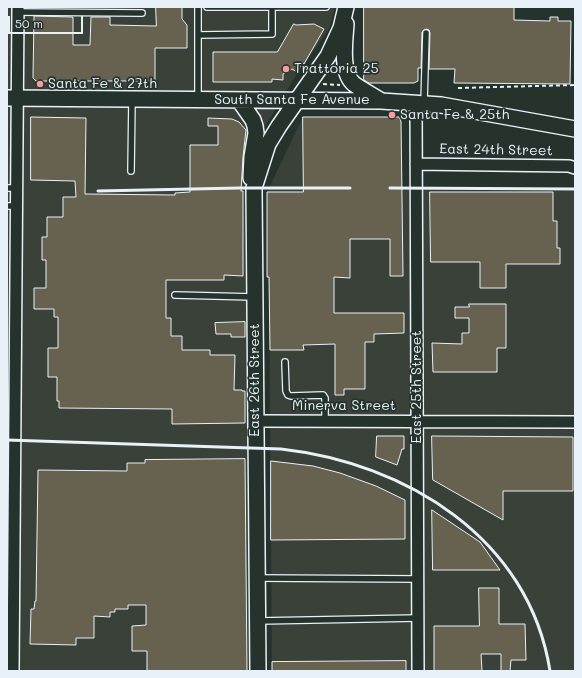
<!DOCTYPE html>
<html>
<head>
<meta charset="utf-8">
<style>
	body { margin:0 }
	#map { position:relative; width:582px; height:678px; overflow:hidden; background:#26332d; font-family:Mali,sans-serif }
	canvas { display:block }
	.frame { position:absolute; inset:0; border:8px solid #e8f1f8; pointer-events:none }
	.scale { position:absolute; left:8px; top:16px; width:75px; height:18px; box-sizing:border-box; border:2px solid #e8f1f8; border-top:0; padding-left:5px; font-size:12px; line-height:14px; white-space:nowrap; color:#e8f1f8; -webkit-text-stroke:3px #26332d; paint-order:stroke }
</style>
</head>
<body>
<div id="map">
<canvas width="582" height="678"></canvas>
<div class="frame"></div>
<div class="scale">50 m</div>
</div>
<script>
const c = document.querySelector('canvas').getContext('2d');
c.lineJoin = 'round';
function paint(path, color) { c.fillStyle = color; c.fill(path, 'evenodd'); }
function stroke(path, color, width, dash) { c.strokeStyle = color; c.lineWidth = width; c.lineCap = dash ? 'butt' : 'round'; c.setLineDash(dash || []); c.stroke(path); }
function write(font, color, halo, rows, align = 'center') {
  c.font = font + ' Mali,sans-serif'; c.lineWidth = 3.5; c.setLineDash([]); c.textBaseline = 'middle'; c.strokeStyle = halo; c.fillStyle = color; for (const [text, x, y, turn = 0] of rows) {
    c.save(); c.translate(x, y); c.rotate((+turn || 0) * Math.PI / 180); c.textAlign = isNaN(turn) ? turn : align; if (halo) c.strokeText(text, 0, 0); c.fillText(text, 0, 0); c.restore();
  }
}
const built = new Path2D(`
	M 7,7 L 335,7 L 329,29 L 293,80 L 257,140 L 245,195 L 249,671 L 7,671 Z
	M 303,117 L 399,117 L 401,121 L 403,190 L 575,191 L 575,671 L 272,671 L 269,278 L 267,277 L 267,192 Z`);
const building = new Path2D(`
	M 156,7 L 182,7 L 182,19 L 187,25 L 187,48 L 155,48 L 155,81 L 36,81 L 33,78 L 34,16 L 73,17 L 73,45 L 90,45 L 91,17 L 110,17 L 110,25 L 156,26 Z
	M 364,7 L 514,7 L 514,20 L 550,21 L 550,17 L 558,17 L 558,21 L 571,21 L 570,84 L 454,83 L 455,69 L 429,69 L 430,33 L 429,30 L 426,29 L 422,32 L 421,68 L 418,68 L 418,81 L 414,83 L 369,83 L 364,80 Z
	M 294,24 L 296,25 L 314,24 L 324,29 L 304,64 L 302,63 L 297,72 L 292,69 L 283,74 L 283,80 L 272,79 L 272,82 L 213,82 L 213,52 L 277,52 Z
	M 31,117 L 86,118 L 85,194 L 175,195 L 175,193 L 190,192 L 190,145 L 218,145 L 218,126 L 208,126 L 208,118 L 232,119 L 239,122 L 246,130 L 243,157 L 241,191 L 243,191 L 243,276 L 224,275 L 224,280 L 166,280 L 166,318 L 171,318 L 171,336 L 182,336 L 182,350 L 210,350 L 210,355 L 235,355 L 234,390 L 242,390 L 242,391 L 245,391 L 245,423 L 172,424 L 172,409 L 59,408 L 59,401 L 57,401 L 57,377 L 48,377 L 48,348 L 58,348 L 58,317 L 54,317 L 54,309 L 34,309 L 34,288 L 46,288 L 46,260 L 42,260 L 42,237 L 47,237 L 47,217 L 63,217 L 63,197 L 76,197 L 75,181 L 31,180 Z
	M 303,117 L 399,117 L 401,121 L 403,276 L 390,276 L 390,239 L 350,239 L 350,278 L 334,277 L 334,313 L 404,313 L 404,333 L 374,334 L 374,342 L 365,342 L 365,389 L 344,389 L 344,395 L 335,395 L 335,344 L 303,345 L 304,350 L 270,350 L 269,277 L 267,277 L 267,192 L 303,192 Z
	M 430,192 L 553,192 L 553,221 L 557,221 L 557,248 L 560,248 L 560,264 L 506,264 L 506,288 L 480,288 L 480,262 L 431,262 Z
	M 469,304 L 506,304 L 506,348 L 497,348 L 497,372 L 433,372 L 432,343 L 462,344 L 462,333 L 469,333 L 469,318 L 455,318 L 455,307 L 469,307 Z
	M 245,322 L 245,337 L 231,337 L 231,334 L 216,334 L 215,323 Z
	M 377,436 L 404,436 L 404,449 L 402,449 L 397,465 L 376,457 Z
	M 432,436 L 573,437 L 573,491 L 503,491 L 503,520 L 433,480 Z
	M 245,459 L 247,671 L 147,671 L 147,651 L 132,651 L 132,626 L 146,625 L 146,605 L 128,605 L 128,609 L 115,609 L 115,612 L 110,612 L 110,617 L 94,616 L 94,638 L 76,638 L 76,645 L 30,644 L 31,609 L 34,609 L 35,601 L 36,601 L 38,470 L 127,471 L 127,463 L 145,463 L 145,460 Z
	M 271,461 L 313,466 L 340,473 L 376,486 L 405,500 L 405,539 L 271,540 Z
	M 432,510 L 480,542 L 500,570 L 433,570 Z
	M 479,588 L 499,588 L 499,624 L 525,624 L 526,660 L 511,660 L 510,671 L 501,671 L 501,654 L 481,654 L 482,671 L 434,671 L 434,626 L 479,626 Z
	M 406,661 L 406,671 L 272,671 L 272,662 Z`);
const path = new Path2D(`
	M 323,84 L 340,85
	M 458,88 L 575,85`);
const lane = new Path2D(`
	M 198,7 L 198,99
	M 207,7 L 326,7
	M 18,12 L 142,13
	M 198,35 L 272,34 L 272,8
	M 424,103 L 426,33
	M 131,171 L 132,99
	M 7,188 L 16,188
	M 7,206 L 15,206
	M 175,295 L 254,297
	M 285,362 L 286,391 L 288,395 L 291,396 L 323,395 L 325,398 L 325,421
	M 257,578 L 418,579
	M 258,621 L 418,618`);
const street = new Path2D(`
	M 416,103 L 418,671
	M 416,164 L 569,166 L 575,168
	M 256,421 L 575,422
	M 13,671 L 18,7`);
const secondary = new Path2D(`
	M 346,24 C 345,40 340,73 354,84 C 362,90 372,95 380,100
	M 7,98 L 381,101 L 441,105 L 575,129
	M 239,100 L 253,120 L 255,126 L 256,133 L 252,157 L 251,178
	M 258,671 L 254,188 L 268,144 L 279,126 L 328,56 L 341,28 L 346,7`);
const rail = new Path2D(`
	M 390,188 L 575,189
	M 98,191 L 239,188 L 350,188
	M 7,440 L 281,449 C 406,463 529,538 550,671`);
const markers = [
	[286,69,4,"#ff9aa2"],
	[40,84,4,"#ff9aa2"],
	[392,115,4,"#ff9aa2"]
];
const poiNames = [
	["Trattoria 25",294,69],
	["Santa Fe & 27th",48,84],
	["Santa Fe & 25th",400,115]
];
const streetNames = [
	["South Santa Fe Avenue",292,100],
	["East 24th Street",496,150,1],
	["East 26th Street",255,380,-90],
	["East 25th Street",417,387,-90],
	["Minerva Street",344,406]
];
paint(built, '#3a4138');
paint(building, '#676150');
stroke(building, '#e8f1f8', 1);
stroke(lane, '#e8f1f8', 8);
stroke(street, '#e8f1f8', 14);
stroke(secondary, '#e8f1f8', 18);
stroke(path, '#e8f1f8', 2, [4, 3]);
stroke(lane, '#26332d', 5.5);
stroke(street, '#26332d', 11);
stroke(secondary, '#26332d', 15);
stroke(rail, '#e8f1f8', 3);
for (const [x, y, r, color] of markers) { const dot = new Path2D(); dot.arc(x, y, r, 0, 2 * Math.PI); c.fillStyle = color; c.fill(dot); stroke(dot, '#26332d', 1.5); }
write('14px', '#e8f1f8', '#26332d', poiNames, 'left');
write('14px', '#e8f1f8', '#26332d', streetNames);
</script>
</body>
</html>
